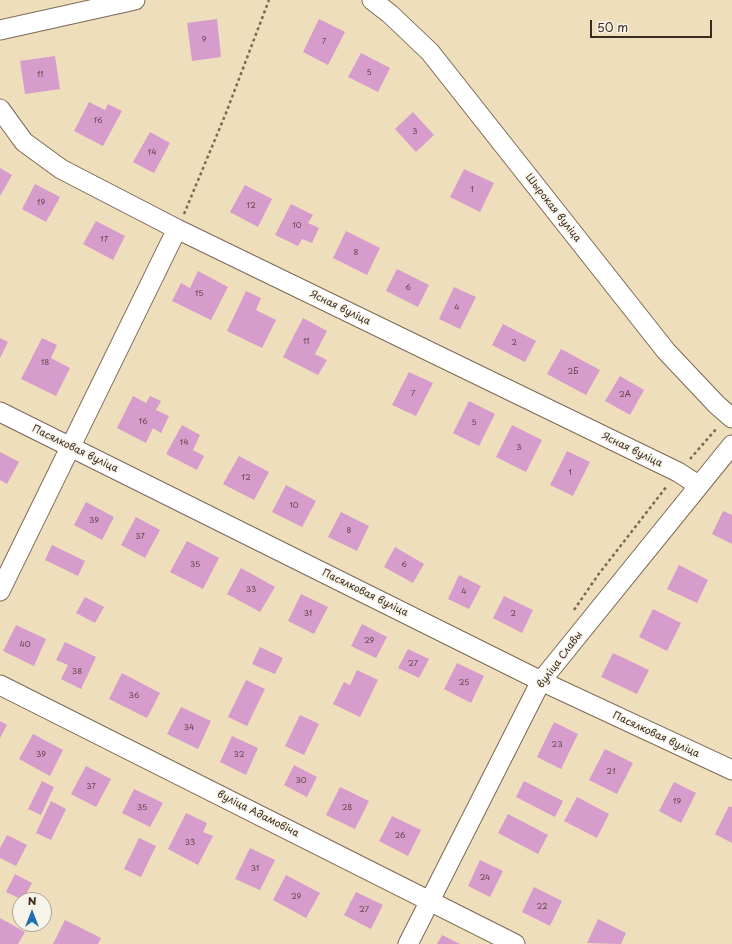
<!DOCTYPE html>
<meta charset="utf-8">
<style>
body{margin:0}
#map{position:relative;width:732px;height:944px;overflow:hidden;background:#eedebc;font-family:"Playpen Sans",sans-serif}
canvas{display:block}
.north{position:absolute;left:12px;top:892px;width:40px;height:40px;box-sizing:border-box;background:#f7f3e8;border:1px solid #aca397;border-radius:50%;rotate:0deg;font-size:11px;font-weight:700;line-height:16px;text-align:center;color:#3b2a1e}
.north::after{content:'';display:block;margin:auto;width:14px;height:18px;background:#1f6fb2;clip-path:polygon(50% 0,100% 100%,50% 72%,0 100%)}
.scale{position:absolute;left:590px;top:20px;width:122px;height:18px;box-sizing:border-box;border:2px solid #3b2a1e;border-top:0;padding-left:5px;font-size:12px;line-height:14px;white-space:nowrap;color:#3b2a1e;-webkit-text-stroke:3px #f7f3e8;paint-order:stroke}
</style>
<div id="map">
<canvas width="732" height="944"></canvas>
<div class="north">N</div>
<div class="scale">50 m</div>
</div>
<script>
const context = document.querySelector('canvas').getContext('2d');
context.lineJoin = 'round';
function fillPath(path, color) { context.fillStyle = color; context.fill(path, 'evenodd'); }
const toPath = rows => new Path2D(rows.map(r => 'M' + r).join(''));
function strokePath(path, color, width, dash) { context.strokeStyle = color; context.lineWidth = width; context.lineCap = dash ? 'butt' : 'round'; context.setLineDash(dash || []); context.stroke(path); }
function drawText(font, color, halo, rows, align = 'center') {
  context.font = font + ' "Playpen Sans",sans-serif'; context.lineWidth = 3; context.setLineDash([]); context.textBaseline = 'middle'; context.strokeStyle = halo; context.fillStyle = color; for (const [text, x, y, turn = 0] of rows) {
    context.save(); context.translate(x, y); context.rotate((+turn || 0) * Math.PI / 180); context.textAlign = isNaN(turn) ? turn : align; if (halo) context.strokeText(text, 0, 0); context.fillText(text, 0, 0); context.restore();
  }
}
fillPath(toPath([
 [217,19,221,57,192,61,187,23],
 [319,19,345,32,328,65,303,52],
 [361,53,390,68,378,92,348,77],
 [55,56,60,89,25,94,20,61],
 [89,102,105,110,108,104,122,111,103,146,74,131],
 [413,112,434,135,416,152,395,129],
 [150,132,170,143,154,173,133,162],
 [0,168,12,175,0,196],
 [464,169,494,183,480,212,450,197],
 [35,184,60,197,46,222,22,209],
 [245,185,272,199,258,227,230,212],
 [291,204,313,215,308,223,319,228,312,243,302,239,298,246,275,235],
 [96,221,125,236,113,260,83,244],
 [346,231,380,248,367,275,333,258],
 [397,269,429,285,418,307,386,291],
 [198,271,228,287,211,320,172,301,181,283,190,288],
 [454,287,476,297,460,329,439,319],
 [246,291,261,298,256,310,276,320,262,348,227,331],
 [303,318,327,331,315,354,327,360,318,375,283,357],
 [503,324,536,341,525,362,492,345],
 [0,338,8,342,0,358],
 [42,338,57,345,51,358,70,368,56,396,21,379],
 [561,349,600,370,586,395,547,374],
 [409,372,433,383,416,416,392,405],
 [620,376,644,390,630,415,605,401],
 [133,396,146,403,150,396,161,401,156,410,169,416,161,433,153,428,146,443,117,428],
 [469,401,495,414,479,446,453,433],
 [182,425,200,435,193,450,204,456,197,470,166,454],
 [512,425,542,440,526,472,496,457],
 [567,451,590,462,573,496,550,485],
 [0,452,19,462,7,484,0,480],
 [239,456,269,472,254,500,223,484],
 [286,485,316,501,302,527,272,512],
 [86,502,114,517,102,540,74,525],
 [723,511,732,515,732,544,712,534],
 [341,512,369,526,357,551,328,537],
 [136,517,160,530,145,558,121,545],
 [187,541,219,558,203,589,170,572],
 [52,545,85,561,78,576,45,560],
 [395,547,424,564,413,583,384,567],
 [679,565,708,580,697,603,667,589],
 [241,568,275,587,260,612,227,594],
 [459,575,481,586,469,609,448,599],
 [301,594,328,607,314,634,288,621],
 [504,596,533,610,522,633,493,618],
 [85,597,104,607,95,623,76,613],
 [653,609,681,623,667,651,639,637],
 [362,624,387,637,376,658,351,646],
 [16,625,46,639,34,666,3,651],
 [65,642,96,657,81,689,61,679,68,665,56,660],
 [260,647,283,658,275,674,252,664],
 [408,649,429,659,419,678,398,668],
 [613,653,649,670,637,694,601,677],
 [457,663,484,676,471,703,444,689],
 [357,670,378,680,360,717,333,704,344,682,350,685],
 [122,673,160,693,147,718,109,699],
 [246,680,265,689,247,726,228,717],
 [181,707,211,721,198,749,167,734],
 [300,715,319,724,304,755,285,746],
 [0,721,7,725,0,738],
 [554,722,578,734,561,769,537,757],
 [33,734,63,750,50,776,19,759],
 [232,736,258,748,246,775,220,762],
 [605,749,633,763,617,794,589,780],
 [294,765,317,777,307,797,284,785],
 [86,766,111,779,96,807,71,794],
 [42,781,54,787,41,815,28,809],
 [524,781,563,801,555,817,516,797],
 [674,782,696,793,681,823,659,811],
 [340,787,369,801,355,829,326,815],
 [134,789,163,803,150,827,122,813],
 [577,797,609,814,597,838,564,821],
 [51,801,66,809,51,840,36,833],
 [729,806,732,807,732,843,715,834],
 [186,813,207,823,203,832,213,836,198,865,168,849],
 [508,814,548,835,538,854,498,833],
 [392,816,421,830,408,856,379,841],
 [7,835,27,845,16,866,0,858,0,848],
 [139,838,156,846,141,877,124,869],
 [250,848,275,860,260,890,235,879],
 [480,860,503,871,490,897,468,886],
 [15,874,32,883,23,900,6,892],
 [286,875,320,893,306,918,273,900],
 [534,887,562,901,550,926,522,912],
 [356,892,383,905,371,929,344,915],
 [0,918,25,932,18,944,0,944],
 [598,919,626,933,621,944,587,943],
 [65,920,101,938,98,944,53,944],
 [442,935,460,944,437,944]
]), '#d69ccb');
const minor = toPath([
 [372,0,390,14,430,52,666,351,717,405,732,418],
 [0,30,135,0],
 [0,109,24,142,61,169,177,229,678,472,698,485],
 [0,412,541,681,732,770],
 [0,591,177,229],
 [0,685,515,944],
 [408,944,541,681,732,445]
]);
strokePath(minor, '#7a6955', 21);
strokePath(toPath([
 [184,214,226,113,269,0],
 [690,459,717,428],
 [574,610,598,575,667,486]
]), '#7a6955', 2.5, [3, 3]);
strokePath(minor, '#fff', 19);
drawText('8px', '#624649', null, [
 ["9",204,40],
 ["7",324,42],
 ["5",369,73],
 ["11",40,75],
 ["16",98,121],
 ["3",415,132],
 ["14",152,153],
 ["1",472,190],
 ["19",41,203],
 ["12",251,206],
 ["10",297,226],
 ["17",104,240],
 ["8",356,253],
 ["6",408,288],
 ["15",199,294],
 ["4",457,308],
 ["11",306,342],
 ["2",514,343],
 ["18",45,363],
 ["2Б",573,372],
 ["7",413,394],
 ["2А",625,395],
 ["16",143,422],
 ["5",474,423],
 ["14",184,443],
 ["3",519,448],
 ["1",570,473],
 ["12",246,478],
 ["10",294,506],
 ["39",94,521],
 ["8",349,531],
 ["37",140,537],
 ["35",195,565],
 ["6",404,565],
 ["33",251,590],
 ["4",464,592],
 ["31",308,614],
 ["2",513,614],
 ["29",369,641],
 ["40",25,645],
 ["27",413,664],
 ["38",77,672],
 ["25",464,683],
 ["36",134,696],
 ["34",189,728],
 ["23",557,745],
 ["39",41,755],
 ["32",239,755],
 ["21",611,772],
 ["30",301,781],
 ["37",91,787],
 ["19",677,802],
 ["35",142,808],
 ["28",347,808],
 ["26",400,836],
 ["33",190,843],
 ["31",255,869],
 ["24",485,878],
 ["29",296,897],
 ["22",542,907],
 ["27",364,910]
]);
drawText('10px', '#3b2a1e', '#f7f3e8', [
 ["Шырокая вуліца",553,208,52],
 ["Ясная вуліца",340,308,26],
 ["Пасялковая вуліца",75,449,26],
 ["Ясная вуліца",632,450,26],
 ["Пасялковая вуліца",365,593,26],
 ["вуліца Славы",560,660,-53],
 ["Пасялковая вуліца",656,735,25],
 ["вуліца Адамовіча",258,814,27]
]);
</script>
